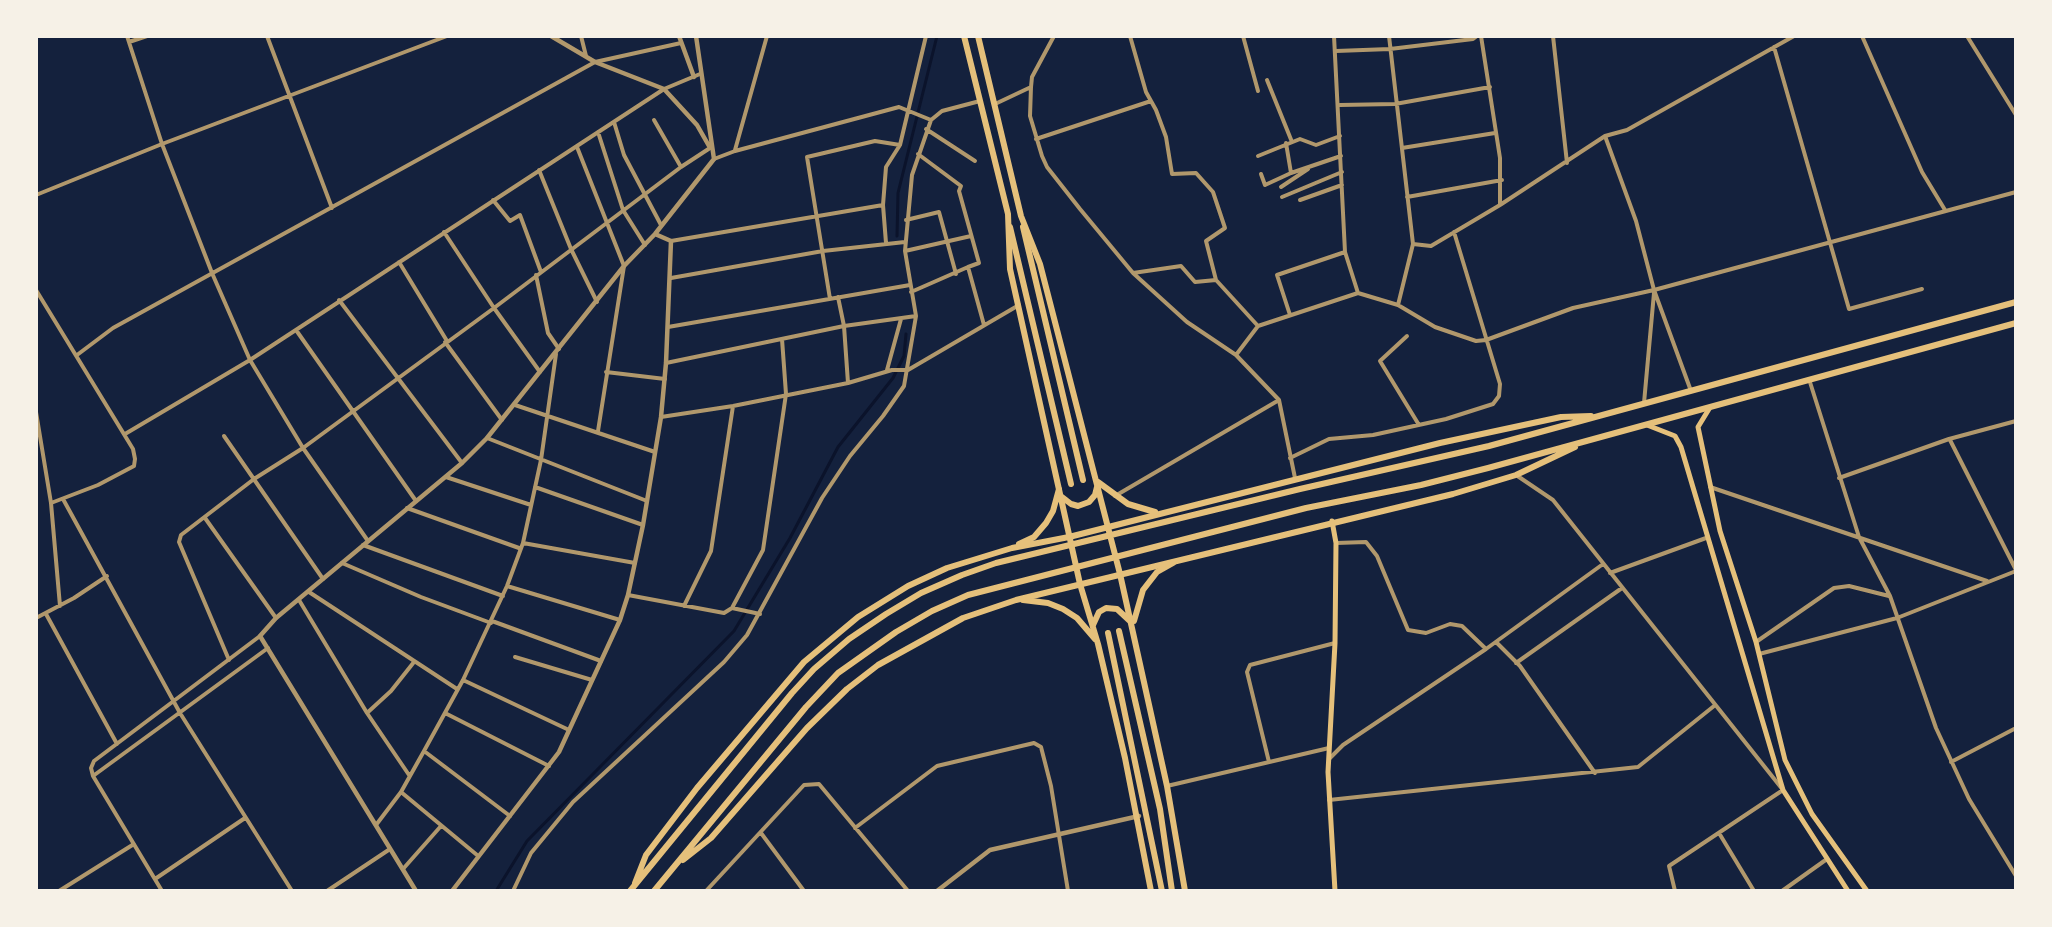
<!DOCTYPE html>
<style>
body{margin:0}
#map{position:relative;width:2052px;height:927px;overflow:hidden;background:#14213d;font-family:"Open Sans",sans-serif}
canvas{display:block}
.frame{position:absolute;inset:0;border:38px solid #f6f1e7;pointer-events:none}
</style>
<div id="map">
<canvas width="2052" height="927"></canvas>
<div class="frame"></div>
</div>
<script>
const context = document.querySelector('canvas').getContext('2d');
context.lineJoin = 'round';
const toPath = rows => new Path2D(rows.map(r => 'M' + r).join(''));
function strokePath(path, color, width, dash) { context.strokeStyle = color; context.lineWidth = width; context.lineCap = dash ? 'butt' : 'round'; context.setLineDash(dash || []); context.stroke(path); }
strokePath(toPath([
 [897,236,898,193,937,36],
 [496,891,527,841,734,631,790,538,838,447,893,378,904,356,906,334]
]), '#0b132b', 3);
strokePath(toPath([
 [267,36,332,208],
 [581,36,586,56],
 [1130,36,1146,92,1156,110,1166,137,1172,174,1196,173,1213,192,1225,228,1206,241,1216,280,1258,326],
 [1243,36,1258,91],
 [1334,36,1345,252,1358,293],
 [1481,36,1500,158,1500,205],
 [1553,36,1567,163],
 [1862,36,1922,172,1945,210],
 [1967,36,2016,115],
 [129,42,147,36],
 [1774,47,1849,309,1922,289],
 [1336,51,1390,49,1473,39,1477,36],
 [1267,80,1292,142],
 [1031,87,1030,116,1042,156,1047,167,1080,209,1133,273,1187,322,1236,355,1279,400,1295,478],
 [995,104,1031,87,1032,77,1054,36],
 [1340,105,1395,104,1490,87],
 [654,120,681,167],
 [614,122,624,155,661,225],
 [926,129,975,161],
 [598,132,623,210,645,245],
 [1605,136,1636,221,1654,290,1691,391],
 [1036,139,1151,101],
 [1286,143,1291,173,1341,156],
 [577,147,624,266,598,431],
 [1402,148,1495,133],
 [735,150,767,36],
 [918,154,961,186,959,191,979,263,968,267,984,325],
 [1258,156,1300,139,1316,145,1340,136],
 [714,159,735,151,899,107,931,120],
 [539,170,571,249,597,302],
 [1261,174,1265,185,1291,173],
 [1281,187,1308,169],
 [36,195,162,144,127,36],
 [1282,197,1342,172],
 [1407,197,1502,180],
 [493,200,510,221,520,215,541,272],
 [1300,200,1342,185],
 [906,220,939,212,956,274],
 [444,232,494,308,540,372],
 [671,241,883,205],
 [886,243,883,205,886,167,900,145,926,36],
 [1413,244,1431,246,1500,205,1605,136,1627,130,1794,36],
 [905,251,971,236],
 [399,262,447,341],
 [1133,273,1181,266,1195,282,1216,280],
 [536,275,548,333,559,349],
 [671,278,823,251,905,242],
 [36,290,133,449,135,459,134,466,98,485,51,503],
 [911,292,968,267],
 [838,297,844,326,848,383],
 [830,299,807,157,875,141,900,145],
 [339,300,462,463],
 [1398,305,1435,327,1476,341,1486,340,1573,308,1654,290,2016,192],
 [1290,315,1277,275,1345,252],
 [668,327,910,285],
 [296,330,416,501],
 [1407,336,1380,361,1419,425],
 [445,342,502,420],
 [77,355,113,328,595,62,681,43],
 [1236,355,1258,326,1358,293,1398,305,1413,244,1389,36],
 [666,363,844,326,916,316],
 [887,370,901,319],
 [606,372,665,379],
 [1809,379,1859,537,1890,596,1936,728,1969,799,2016,876],
 [1644,403,1654,293],
 [515,405,655,452],
 [36,412,51,503,60,606],
 [661,417,733,406,848,383,892,370,908,370,1019,305],
 [125,434,250,360,664,89,700,74],
 [224,436,323,579],
 [487,438,647,501],
 [1950,440,2016,570],
 [1290,458,1329,439,1373,435,1446,419,1493,404,1499,396,1500,384,1454,232],
 [1516,475,1553,500,1783,790,1669,866,1675,891],
 [446,477,531,505],
 [1839,478,1949,439,2016,421],
 [535,487,643,525],
 [1710,487,1987,581],
 [1115,496,1279,400],
 [63,499,180,713,292,891],
 [407,508,519,548],
 [205,518,276,618],
 [368,541,303,448,250,360,212,273,162,144,447,36],
 [523,543,635,563],
 [1336,543,1366,542,1377,556,1408,630,1426,633,1450,624,1462,626,1486,649],
 [363,545,503,596],
 [342,563,421,597,491,623],
 [1610,573,1706,538],
 [507,586,620,620],
 [309,592,457,689],
 [628,595,724,613,732,608,763,550,786,394,782,339],
 [299,600,367,713,409,775],
 [684,606,711,551,733,406],
 [732,608,760,614],
 [46,614,117,744],
 [36,618,74,598,107,576],
 [492,621,601,661],
 [1496,642,1520,666,1595,773],
 [1756,642,1834,588,1849,586,1889,596],
 [1759,654,1897,618,2016,571],
 [515,657,592,680],
 [229,660,179,542,181,535,254,479,303,448,494,308,681,167,710,148],
 [1516,663,1622,588],
 [463,680,569,730],
 [367,713,391,691,414,662],
 [445,713,549,766],
 [424,751,510,816],
 [1329,759,1343,745,1486,649,1603,564],
 [1269,762,1247,672,1250,665,1335,643],
 [1951,762,2016,728],
 [93,776,268,648],
 [1167,786,1329,748],
 [401,792,477,855],
 [1329,800,1638,767,1714,706],
 [376,825,401,792,424,751,463,680,507,586,523,543,541,460,556,354],
 [855,828,937,766,1034,743,1041,747,1051,786,1068,891],
 [761,833,804,891],
 [1719,833,1754,891],
 [403,869,441,826],
 [155,879,245,818],
 [59,891,134,844],
 [162,891,93,776,91,768,94,761,260,636],
 [327,891,390,849],
 [513,891,531,853,573,802,724,662,747,635,822,498,850,456,883,416,904,386,916,316,905,251,912,175,931,120,942,111,980,101],
 [706,891,804,785,819,784,908,891],
 [1782,891,1827,859]
]), '#b1986c', 4);
strokePath(toPath([
 [551,36,595,62,664,89,697,125,709,146],
 [679,36,694,77],
 [416,891,260,636,276,618,462,463,487,438,624,266,655,234,714,159,696,36],
 [452,891,559,752,620,620,628,595,643,525,661,417,666,363,671,241,655,234],
 [937,891,990,850,1139,816]
]), '#b1986c', 4.5);
strokePath(toPath([
 [1709,409,1698,427,1720,531,1756,642,1785,760,1812,814,1867,891],
 [1647,425,1675,436,1681,447,1783,790,1848,891],
 [1332,521,1336,543,1335,643,1328,772,1335,891]
]), '#e5c07b', 5);
strokePath(toPath([
 [1010,227,1071,484],
 [1023,227,1083,480],
 [1120,574,1167,786,1185,891],
 [1080,584,1098,644,1125,758,1151,891],
 [1023,600,1048,603,1063,609,1077,618,1095,639],
 [1134,621,1143,590,1157,572,1173,563],
 [1093,625,1099,612,1106,608,1117,609,1131,622],
 [1119,631,1160,809,1172,891],
 [1108,633,1162,891]
]), '#e5c07b', 6);
strokePath(toPath([
 [964,36,1008,214,1010,269,1080,584],
 [978,36,1021,216,1040,264,1120,574],
 [1098,482,1128,504,1155,512],
 [1062,497,1071,504,1078,506,1089,502,1095,495,1098,483],
 [1019,544,1034,537,1046,523,1053,511,1059,489],
 [683,860,711,838,807,728,847,689,878,665,963,618,1016,600,1453,494,1516,475,1575,447],
 [635,883,646,855,697,788,804,662,858,617,908,586,947,568,1012,548,1069,537,1440,443,1561,417,1591,416],
 [630,891,792,693,814,669,849,639,886,614,921,593,962,575,996,563,1300,489,1489,446,2016,302],
 [654,891,806,707,838,673,896,632,932,611,968,595,1306,508,1421,485,1488,468,2016,323]
]), '#e5c07b', 6);
</script>
